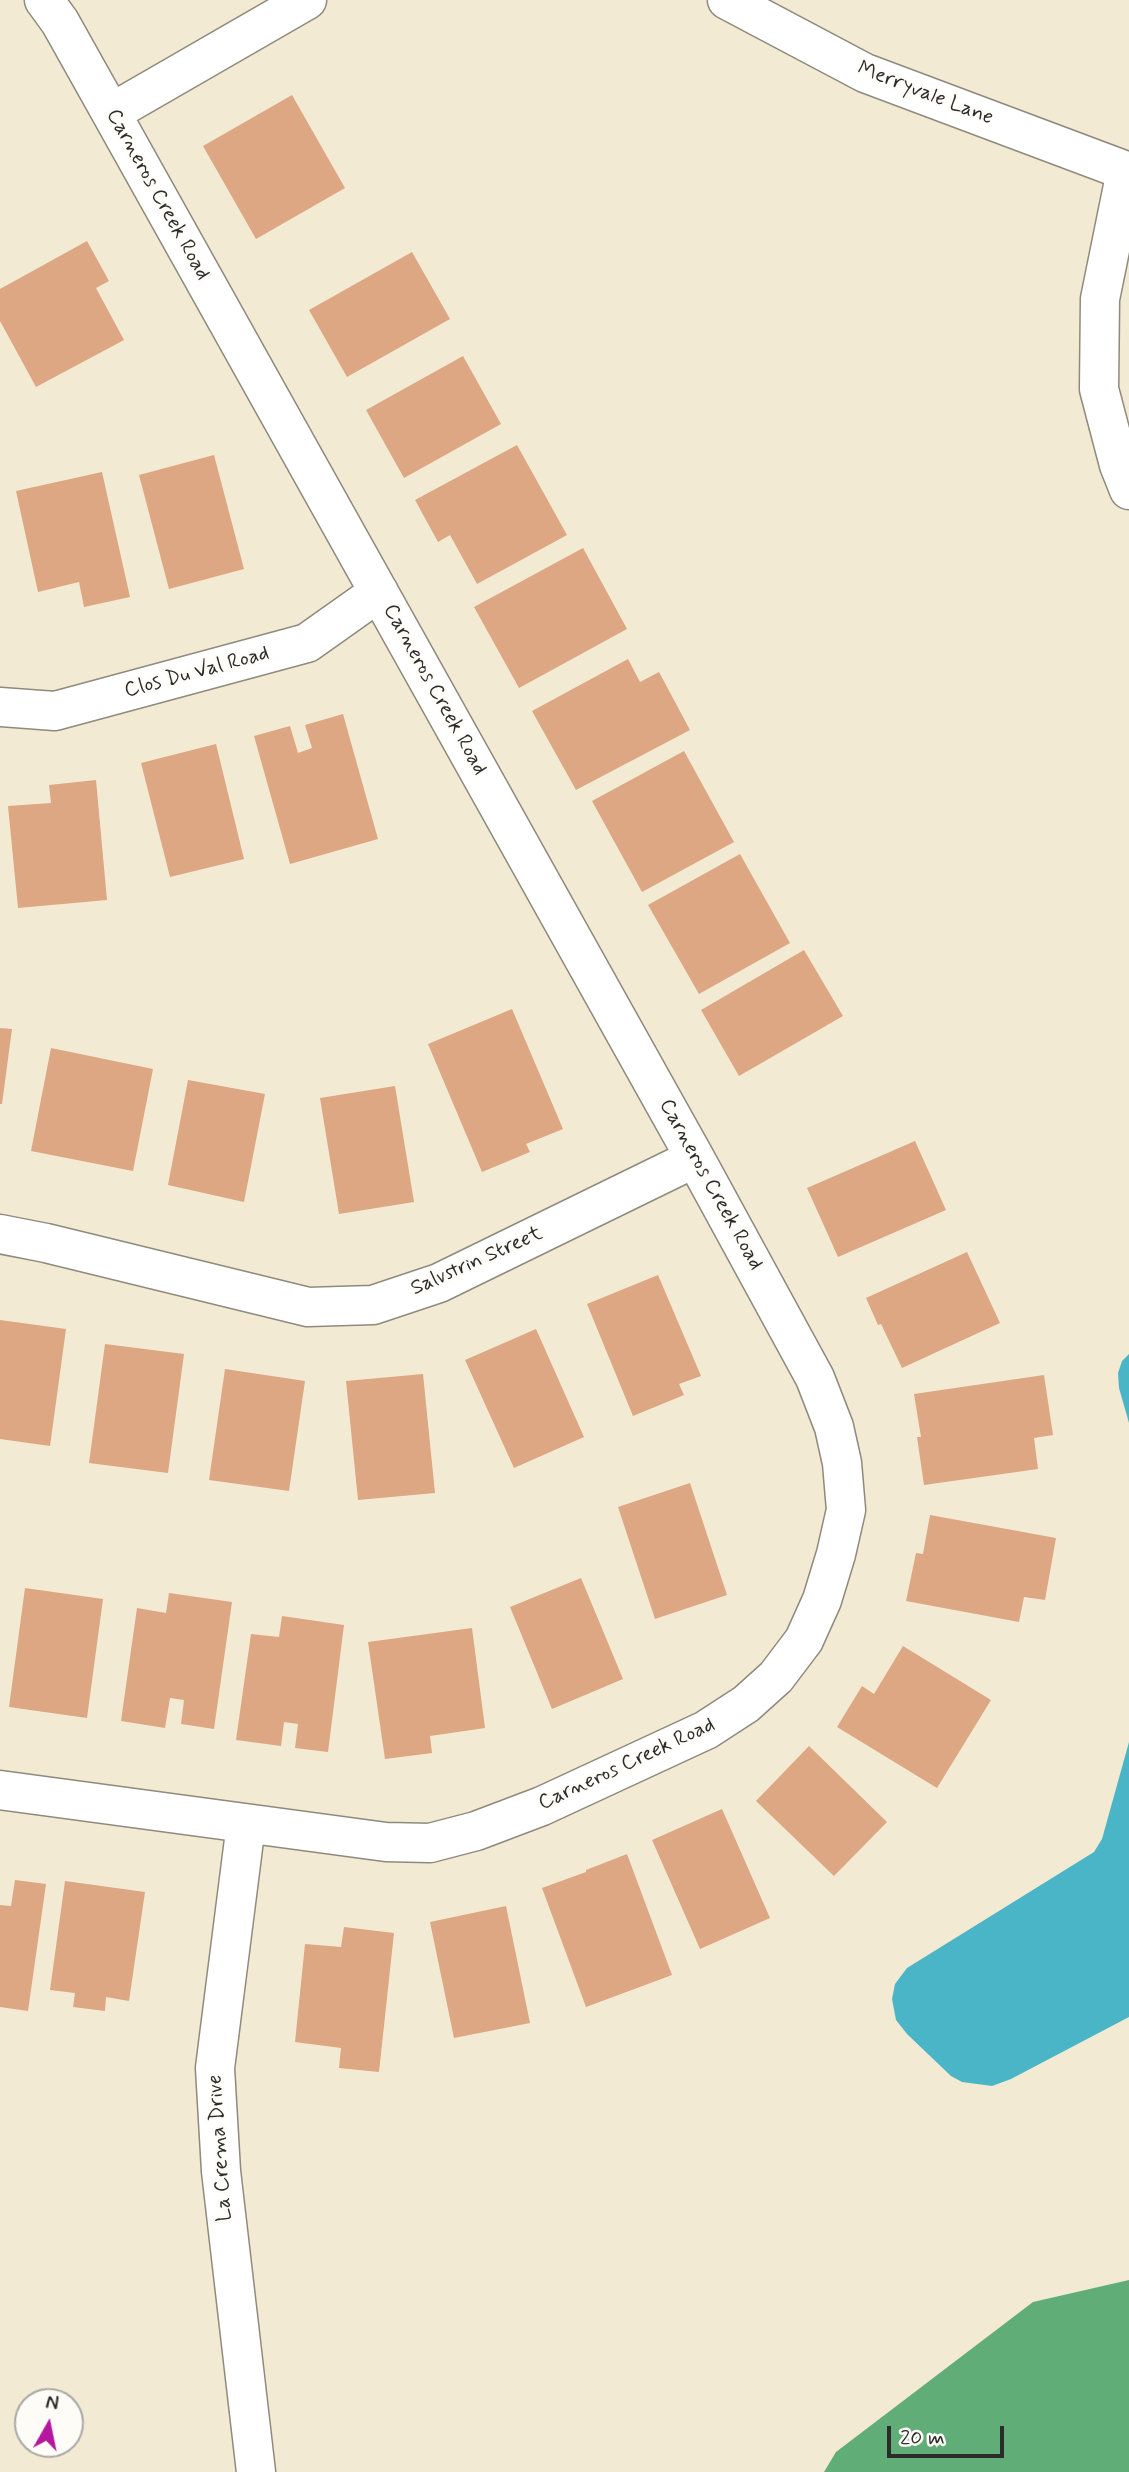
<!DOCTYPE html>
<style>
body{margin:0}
#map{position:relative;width:1129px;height:2472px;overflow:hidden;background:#f2ead2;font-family:Mynerve,sans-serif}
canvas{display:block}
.north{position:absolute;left:14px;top:2388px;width:70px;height:70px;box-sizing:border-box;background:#fdfcf7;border:2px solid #a9a8a5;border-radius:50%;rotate:9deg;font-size:19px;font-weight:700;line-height:28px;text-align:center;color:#2b2b2b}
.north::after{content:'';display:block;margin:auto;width:24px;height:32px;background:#b5179e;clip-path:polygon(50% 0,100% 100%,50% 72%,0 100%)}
.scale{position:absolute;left:887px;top:2426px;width:117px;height:32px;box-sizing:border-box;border:4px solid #2b2b2b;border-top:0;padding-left:9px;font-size:21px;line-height:24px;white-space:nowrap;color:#2b2b2b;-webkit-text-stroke:5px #fdfcf7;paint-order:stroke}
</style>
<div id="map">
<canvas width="1129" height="2472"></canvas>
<div class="north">N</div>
<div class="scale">20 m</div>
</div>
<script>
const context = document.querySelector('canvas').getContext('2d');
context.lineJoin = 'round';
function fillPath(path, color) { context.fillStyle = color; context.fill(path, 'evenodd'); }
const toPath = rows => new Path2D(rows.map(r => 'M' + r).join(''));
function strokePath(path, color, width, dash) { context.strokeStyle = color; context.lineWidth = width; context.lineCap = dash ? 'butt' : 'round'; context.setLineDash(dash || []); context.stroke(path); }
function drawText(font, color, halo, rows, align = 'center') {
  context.font = font + ' Mynerve,sans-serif'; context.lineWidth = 5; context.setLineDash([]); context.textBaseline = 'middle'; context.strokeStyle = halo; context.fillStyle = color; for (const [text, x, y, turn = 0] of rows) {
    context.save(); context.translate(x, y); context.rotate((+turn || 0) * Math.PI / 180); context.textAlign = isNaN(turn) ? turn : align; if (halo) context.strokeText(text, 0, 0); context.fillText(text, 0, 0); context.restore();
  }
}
fillPath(toPath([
 [1129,2280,1129,2472,824,2472,836,2452,1033,2302]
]), '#60ad78');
fillPath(toPath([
 [1129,1354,1129,1423,1119,1388,1118,1373,1122,1361],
 [1129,1742,1129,2017,1011,2079,992,2086,962,2082,951,2076,907,2034,896,2020,892,1999,895,1984,907,1968,1094,1852,1102,1839]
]), '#4bb5c8');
fillPath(toPath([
 [292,95,345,188,256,239,203,146],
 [87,241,109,281,96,288,124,340,36,387,0,321,0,289],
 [412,252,450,319,347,377,309,310],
 [463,356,501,424,404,478,366,410],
 [517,445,567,535,477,584,450,535,438,542,415,500],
 [214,455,244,569,169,589,139,475],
 [102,472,130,597,84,607,79,582,38,592,16,491],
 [583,548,627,629,519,688,474,607],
 [628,659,640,682,659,672,690,730,576,790,532,711],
 [343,714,378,839,290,864,254,736,290,726,298,753,312,748,305,725],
 [216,744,244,859,170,877,141,763],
 [684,751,734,842,642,892,592,801],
 [96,780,107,900,18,908,8,806,51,803,49,785],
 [740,854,790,943,699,994,648,905],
 [804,950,843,1016,739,1076,701,1010],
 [512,1009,563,1129,526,1144,530,1152,482,1172,428,1044],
 [0,1028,12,1029,2,1104,0,1104],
 [51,1048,153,1069,133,1171,31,1151],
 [188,1080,265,1094,244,1202,168,1185],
 [395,1086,414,1202,339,1214,320,1098],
 [915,1141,946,1210,838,1257,807,1188],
 [967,1252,1000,1323,902,1368,881,1324,878,1325,866,1298],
 [658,1275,701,1376,679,1384,684,1395,633,1416,587,1304],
 [0,1320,66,1329,50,1446,0,1439],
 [536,1329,584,1437,514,1468,465,1360],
 [105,1344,184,1354,168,1473,89,1463],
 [225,1369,305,1381,289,1491,209,1480],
 [423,1374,435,1493,358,1500,346,1381],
 [1044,1375,1053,1435,1034,1438,1038,1469,924,1485,917,1437,921,1437,914,1394],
 [690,1483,727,1595,655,1619,618,1507],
 [930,1515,1056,1538,1045,1600,1024,1597,1019,1622,906,1601,916,1553,923,1554],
 [581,1578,623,1679,552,1709,510,1607],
 [25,1588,103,1599,87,1718,9,1707],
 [169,1593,232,1602,214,1729,181,1724,184,1700,170,1698,165,1728,121,1721,137,1608,166,1613],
 [282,1616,344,1625,328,1752,295,1748,298,1724,284,1722,281,1746,236,1740,251,1634,279,1637],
 [472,1628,485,1728,430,1736,432,1753,385,1759,368,1642],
 [903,1646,991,1700,937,1788,837,1727,862,1686,874,1694],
 [809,1746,887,1822,834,1876,756,1801],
 [722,1809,770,1918,700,1949,652,1840],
 [627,1854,672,1975,586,2007,542,1888,586,1872,586,1870],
 [15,1880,46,1884,28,2011,0,2007,0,1905,11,1906],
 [65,1881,145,1892,129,2001,106,1997,105,2011,73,2007,75,1993,50,1990],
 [506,1906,530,2023,454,2038,430,1922],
 [344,1927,394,1933,379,2072,339,2068,341,2048,295,2042,305,1944,341,1947]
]), '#dda784');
const minor = toPath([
 [727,0,865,73,1129,172],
 [111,113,307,0],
 [1126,171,1100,299,1099,389,1119,465,1129,490],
 [0,707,55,711,307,643,379,592],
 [0,1234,46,1243,308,1307,373,1305,439,1283,695,1158],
 [0,1790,386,1842,430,1843,476,1831,542,1806,706,1730,746,1704,776,1677,804,1640,822,1600,836,1554,846,1510,842,1463,834,1427,815,1378,695,1158,111,113,60,22,44,0],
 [246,1824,215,2068,221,2171,256,2472]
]);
strokePath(minor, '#8e8a7e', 41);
strokePath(minor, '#fff', 38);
drawText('21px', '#2b2b2b', '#fdfcf7', [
 ["Merryvale Lane",925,94,21],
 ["Carneros Creek Road",157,195,61],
 ["Clos Du Val Road",197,673,-15],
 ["Carneros Creek Road",434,690,61],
 ["Carneros Creek Road",710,1185,61],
 ["Salvstrin Street",477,1262,-24],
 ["Carneros Creek Road",627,1765,-25],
 ["La Crema Drive",221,2148,-94]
]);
</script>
